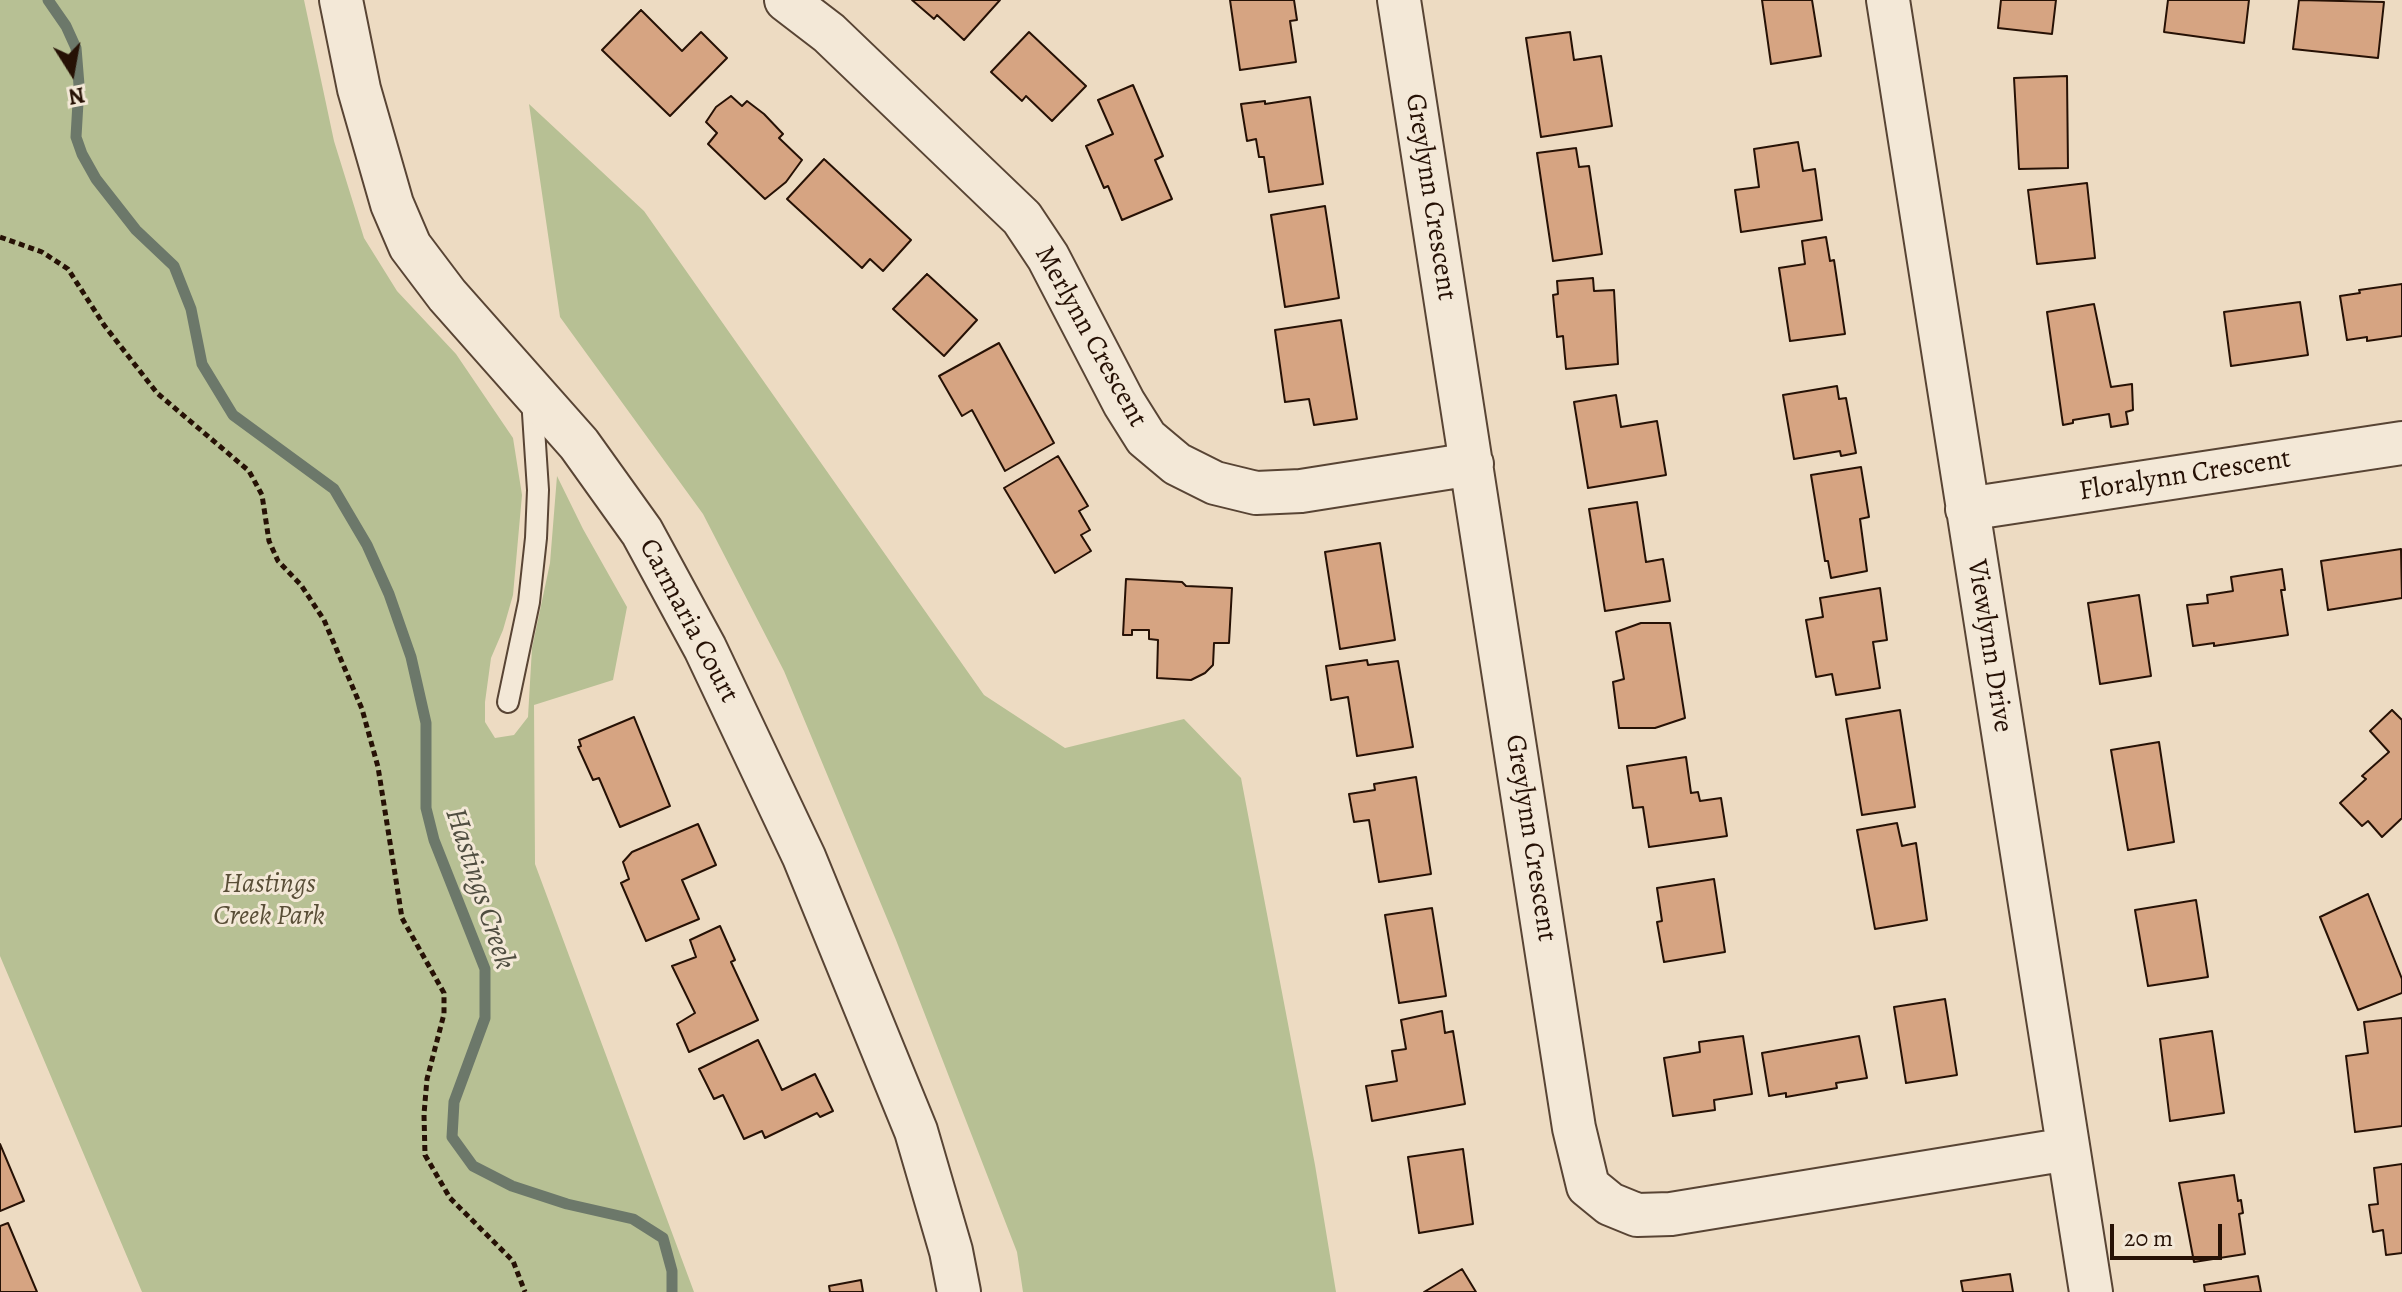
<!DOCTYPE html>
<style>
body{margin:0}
#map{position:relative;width:2402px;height:1292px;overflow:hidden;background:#eddbc2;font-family:Alegreya,serif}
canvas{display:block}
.north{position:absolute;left:32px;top:32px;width:80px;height:80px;-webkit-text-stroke:6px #f3e8d7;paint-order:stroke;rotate:169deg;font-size:22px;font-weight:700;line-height:32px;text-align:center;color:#261105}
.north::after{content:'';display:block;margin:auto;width:28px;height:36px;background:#261105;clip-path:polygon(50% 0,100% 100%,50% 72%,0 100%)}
.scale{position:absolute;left:2110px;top:1224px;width:112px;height:36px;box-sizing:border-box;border:4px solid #261105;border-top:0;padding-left:10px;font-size:24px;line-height:28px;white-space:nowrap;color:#261105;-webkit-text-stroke:6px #f3e8d7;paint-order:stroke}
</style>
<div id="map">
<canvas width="2402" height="1292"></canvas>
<div class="north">N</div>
<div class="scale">20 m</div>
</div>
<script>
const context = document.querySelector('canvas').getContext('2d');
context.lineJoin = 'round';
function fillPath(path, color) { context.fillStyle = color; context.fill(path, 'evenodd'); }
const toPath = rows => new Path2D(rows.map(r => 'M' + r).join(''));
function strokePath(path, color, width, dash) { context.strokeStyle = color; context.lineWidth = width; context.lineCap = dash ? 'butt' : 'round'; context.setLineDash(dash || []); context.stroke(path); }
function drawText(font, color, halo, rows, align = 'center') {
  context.font = font + ' Alegreya,serif'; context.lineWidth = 6; context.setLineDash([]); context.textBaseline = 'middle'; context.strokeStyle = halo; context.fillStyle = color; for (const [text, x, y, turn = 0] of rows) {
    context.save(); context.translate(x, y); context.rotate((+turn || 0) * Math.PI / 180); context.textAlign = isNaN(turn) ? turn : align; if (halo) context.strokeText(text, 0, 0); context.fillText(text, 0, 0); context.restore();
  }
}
fillPath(toPath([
 [0,0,304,0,334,141,364,238,397,291,456,354,513,438,522,495,513,595,503,630,491,658,485,702,485,722,495,738,514,735,528,717,532,648,550,563,557,476,583,529,627,607,613,680,534,705,535,864,694,1292,142,1292,0,956],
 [529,104,644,211,984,695,1065,748,1184,719,1241,778,1315,1165,1336,1292,1023,1292,1017,1252,896,940,784,671,703,514,560,317]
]), '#b7c094');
strokePath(toPath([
 [48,0,66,26,76,48,79,85,76,137,82,154,96,179,136,230,174,266,191,309,202,364,233,415,334,489,367,545,389,594,411,657,426,723,426,808,434,840,485,969,485,1018,454,1102,452,1137,473,1166,512,1186,567,1204,633,1219,663,1238,672,1271,672,1292]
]), '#6c786a', 11);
const building = toPath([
 [912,0,1000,0,964,40,937,15,934,19,912,0],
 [1230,0,1294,0,1297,20,1290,21,1296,62,1240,70,1230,0],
 [1762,0,1812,0,1821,56,1771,64,1762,0],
 [2001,0,2056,0,2052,34,1998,28,2001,0],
 [2168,0,2249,0,2244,43,2164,32,2168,0],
 [2299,0,2384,2,2378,58,2293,49,2299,0],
 [641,10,682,51,701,32,727,58,670,116,602,50,641,10],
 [1029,32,1086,86,1052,121,1026,96,1022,101,991,72,1029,32],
 [1570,32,1574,60,1601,56,1612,126,1541,137,1526,38,1570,32],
 [2067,76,2068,168,2019,169,2014,78,2067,76],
 [1133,85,1163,156,1155,160,1172,199,1122,220,1108,186,1104,188,1086,146,1113,134,1098,100,1133,85],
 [731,96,742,106,747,101,764,114,783,134,779,138,802,160,786,182,765,199,708,144,717,133,706,122,716,107,731,96],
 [1310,97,1323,184,1269,192,1264,157,1259,157,1256,139,1247,141,1241,104,1265,101,1265,104,1310,97],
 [1798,142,1803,171,1815,169,1822,220,1741,232,1735,190,1759,187,1754,149,1798,142],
 [1576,148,1579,167,1589,166,1602,254,1553,261,1537,153,1576,148],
 [824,159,911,240,883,271,870,259,862,268,787,199,824,159],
 [2087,183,2095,258,2037,264,2028,190,2087,183],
 [1325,206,1339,298,1285,307,1271,215,1325,206],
 [1826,237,1830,261,1834,260,1845,334,1790,341,1779,268,1805,264,1802,241,1826,237],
 [927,274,977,320,944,356,893,309,927,274],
 [1593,278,1594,291,1614,290,1618,364,1566,369,1563,336,1557,337,1553,295,1558,294,1557,281,1593,278],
 [2402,284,2402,336,2367,341,2367,337,2347,340,2340,296,2360,293,2359,290,2402,284],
 [2300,302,2308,355,2231,366,2224,312,2300,302],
 [2094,304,2111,387,2132,384,2133,410,2126,412,2128,424,2111,427,2109,414,2073,420,2073,423,2063,425,2047,312,2094,304],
 [1341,320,1357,419,1314,425,1309,399,1285,402,1275,330,1341,320],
 [999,343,1054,443,1005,471,972,410,962,416,939,376,999,343],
 [1837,386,1839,399,1846,398,1856,453,1841,456,1840,451,1794,459,1783,395,1837,386],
 [1616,395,1621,427,1657,421,1666,475,1588,488,1574,402,1616,395],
 [1058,456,1088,506,1079,511,1090,530,1081,535,1091,551,1055,573,1004,488,1058,456],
 [1861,467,1869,517,1860,519,1867,571,1831,578,1828,561,1825,561,1811,475,1861,467],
 [1637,502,1646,562,1663,559,1670,601,1605,611,1589,509,1637,502],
 [1380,543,1395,640,1340,649,1325,552,1380,543],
 [2401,549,2402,598,2328,610,2321,561,2401,549],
 [2282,569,2285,590,2281,590,2288,635,2214,646,2214,643,2193,646,2187,605,2208,603,2207,595,2233,591,2231,577,2282,569],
 [1126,579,1182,582,1186,586,1232,588,1229,643,1214,643,1213,665,1205,673,1191,680,1157,678,1158,640,1149,639,1149,630,1132,630,1132,635,1123,635,1126,579],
 [1880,588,1887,640,1873,642,1880,688,1836,695,1832,674,1816,677,1806,620,1823,617,1820,598,1880,588],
 [2139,595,2151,676,2100,684,2088,603,2139,595],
 [1641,623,1670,623,1685,718,1655,728,1619,728,1613,682,1624,679,1616,632,1641,623],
 [1367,660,1368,665,1398,661,1413,747,1357,756,1348,697,1331,700,1326,666,1367,660],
 [1900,710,1915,807,1862,815,1846,719,1900,710],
 [2392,710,2402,720,2402,818,2382,837,2368,821,2362,826,2340,803,2366,779,2362,776,2389,752,2370,731,2392,710],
 [634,717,670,806,620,827,599,778,593,780,578,747,581,746,579,740,634,717],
 [2159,742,2174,842,2128,850,2111,750,2159,742],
 [1686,757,1691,793,1698,792,1700,801,1721,798,1727,836,1649,847,1643,807,1633,808,1627,766,1686,757],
 [1416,777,1431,874,1379,882,1369,820,1354,822,1349,794,1375,790,1374,784,1416,777],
 [1897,823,1902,846,1916,843,1927,920,1875,929,1857,830,1897,823],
 [698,824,716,865,682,880,699,919,646,941,621,883,629,879,623,862,632,852,698,824],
 [1714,879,1725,952,1664,962,1657,922,1662,921,1657,888,1714,879],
 [2368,894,2402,979,2402,993,2358,1010,2320,917,2368,894],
 [2196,900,2208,977,2148,986,2135,910,2196,900],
 [1432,908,1446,996,1399,1003,1385,915,1432,908],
 [720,926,735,960,731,962,758,1020,689,1052,677,1024,695,1013,672,966,696,957,690,940,720,926],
 [1945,999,1957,1075,1906,1083,1894,1007,1945,999],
 [1442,1011,1445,1033,1453,1031,1465,1104,1372,1121,1366,1086,1397,1081,1392,1051,1406,1049,1401,1020,1442,1011],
 [2402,1018,2402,1126,2355,1132,2346,1056,2368,1053,2364,1022,2402,1018],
 [2212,1031,2224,1113,2170,1121,2160,1039,2212,1031],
 [1743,1036,1752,1094,1714,1100,1715,1110,1673,1116,1664,1058,1700,1052,1699,1042,1743,1036],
 [1859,1036,1867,1078,1836,1083,1837,1088,1786,1097,1786,1093,1769,1096,1762,1053,1859,1036],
 [758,1040,782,1090,815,1074,833,1111,820,1117,817,1113,765,1138,762,1131,744,1139,723,1095,714,1099,699,1069,758,1040],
 [0,1144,24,1201,0,1211,0,1144],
 [1463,1149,1473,1224,1419,1233,1408,1157,1463,1149],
 [2402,1164,2402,1253,2386,1255,2383,1230,2373,1232,2369,1205,2378,1204,2374,1168,2402,1164],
 [2234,1175,2238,1201,2241,1200,2243,1213,2239,1214,2245,1254,2194,1262,2179,1183,2234,1175],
 [8,1223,37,1292,0,1292,0,1226,8,1223],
 [1462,1269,1476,1292,1424,1292,1462,1269],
 [2010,1274,2013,1292,1963,1292,1961,1281,2010,1274],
 [2258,1276,2261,1292,2205,1292,2204,1285,2258,1276],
 [861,1280,863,1292,830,1292,829,1286,861,1280]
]);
fillPath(building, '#d6a482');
strokePath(building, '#261105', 2);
const lane = toPath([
 [508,702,529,602,536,538,538,490,532,398]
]);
const street = toPath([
 [341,0,359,89,392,204,410,246,447,295,579,444,642,532,705,648,804,857,916,1131,951,1251,959,1292],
 [786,0,829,33,1022,218,1048,257,1124,403,1146,438,1177,464,1215,483,1256,493,1301,491,1472,464],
 [1399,0,1574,1128,1588,1186,1610,1204,1637,1215,1671,1214,2068,1149],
 [1888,0,2091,1292],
 [1967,509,2402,443]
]);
strokePath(lane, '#584434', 24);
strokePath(street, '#584434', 46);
strokePath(toPath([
 [0,237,42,252,68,269,104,325,157,393,249,471,262,495,269,541,278,561,301,585,324,620,362,709,378,767,402,918,444,993,444,1014,427,1079,424,1114,425,1155,450,1198,513,1261,525,1292]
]), '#261105', 5, [6, 4]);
strokePath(lane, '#f3e8d7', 20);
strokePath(street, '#f3e8d7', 42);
drawText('28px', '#261105', '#f3e8d7', [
 ["Greylynn Crescent",1430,197,81],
 ["Merlynn Crescent",1090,337,61],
 ["Floralynn Crescent",2185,476,-9],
 ["Carmaria Court",688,621,62],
 ["Viewlynn Drive",1989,646,81],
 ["Greylynn Crescent",1530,838,81]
]);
drawText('italic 28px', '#594e37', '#f3e8d7', [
 ["Hastings",269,885],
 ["Creek Park",269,917]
]);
drawText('italic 30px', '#4f4d40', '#f3e8d7', [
 ["Hastings Creek",479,889,72]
]);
</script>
